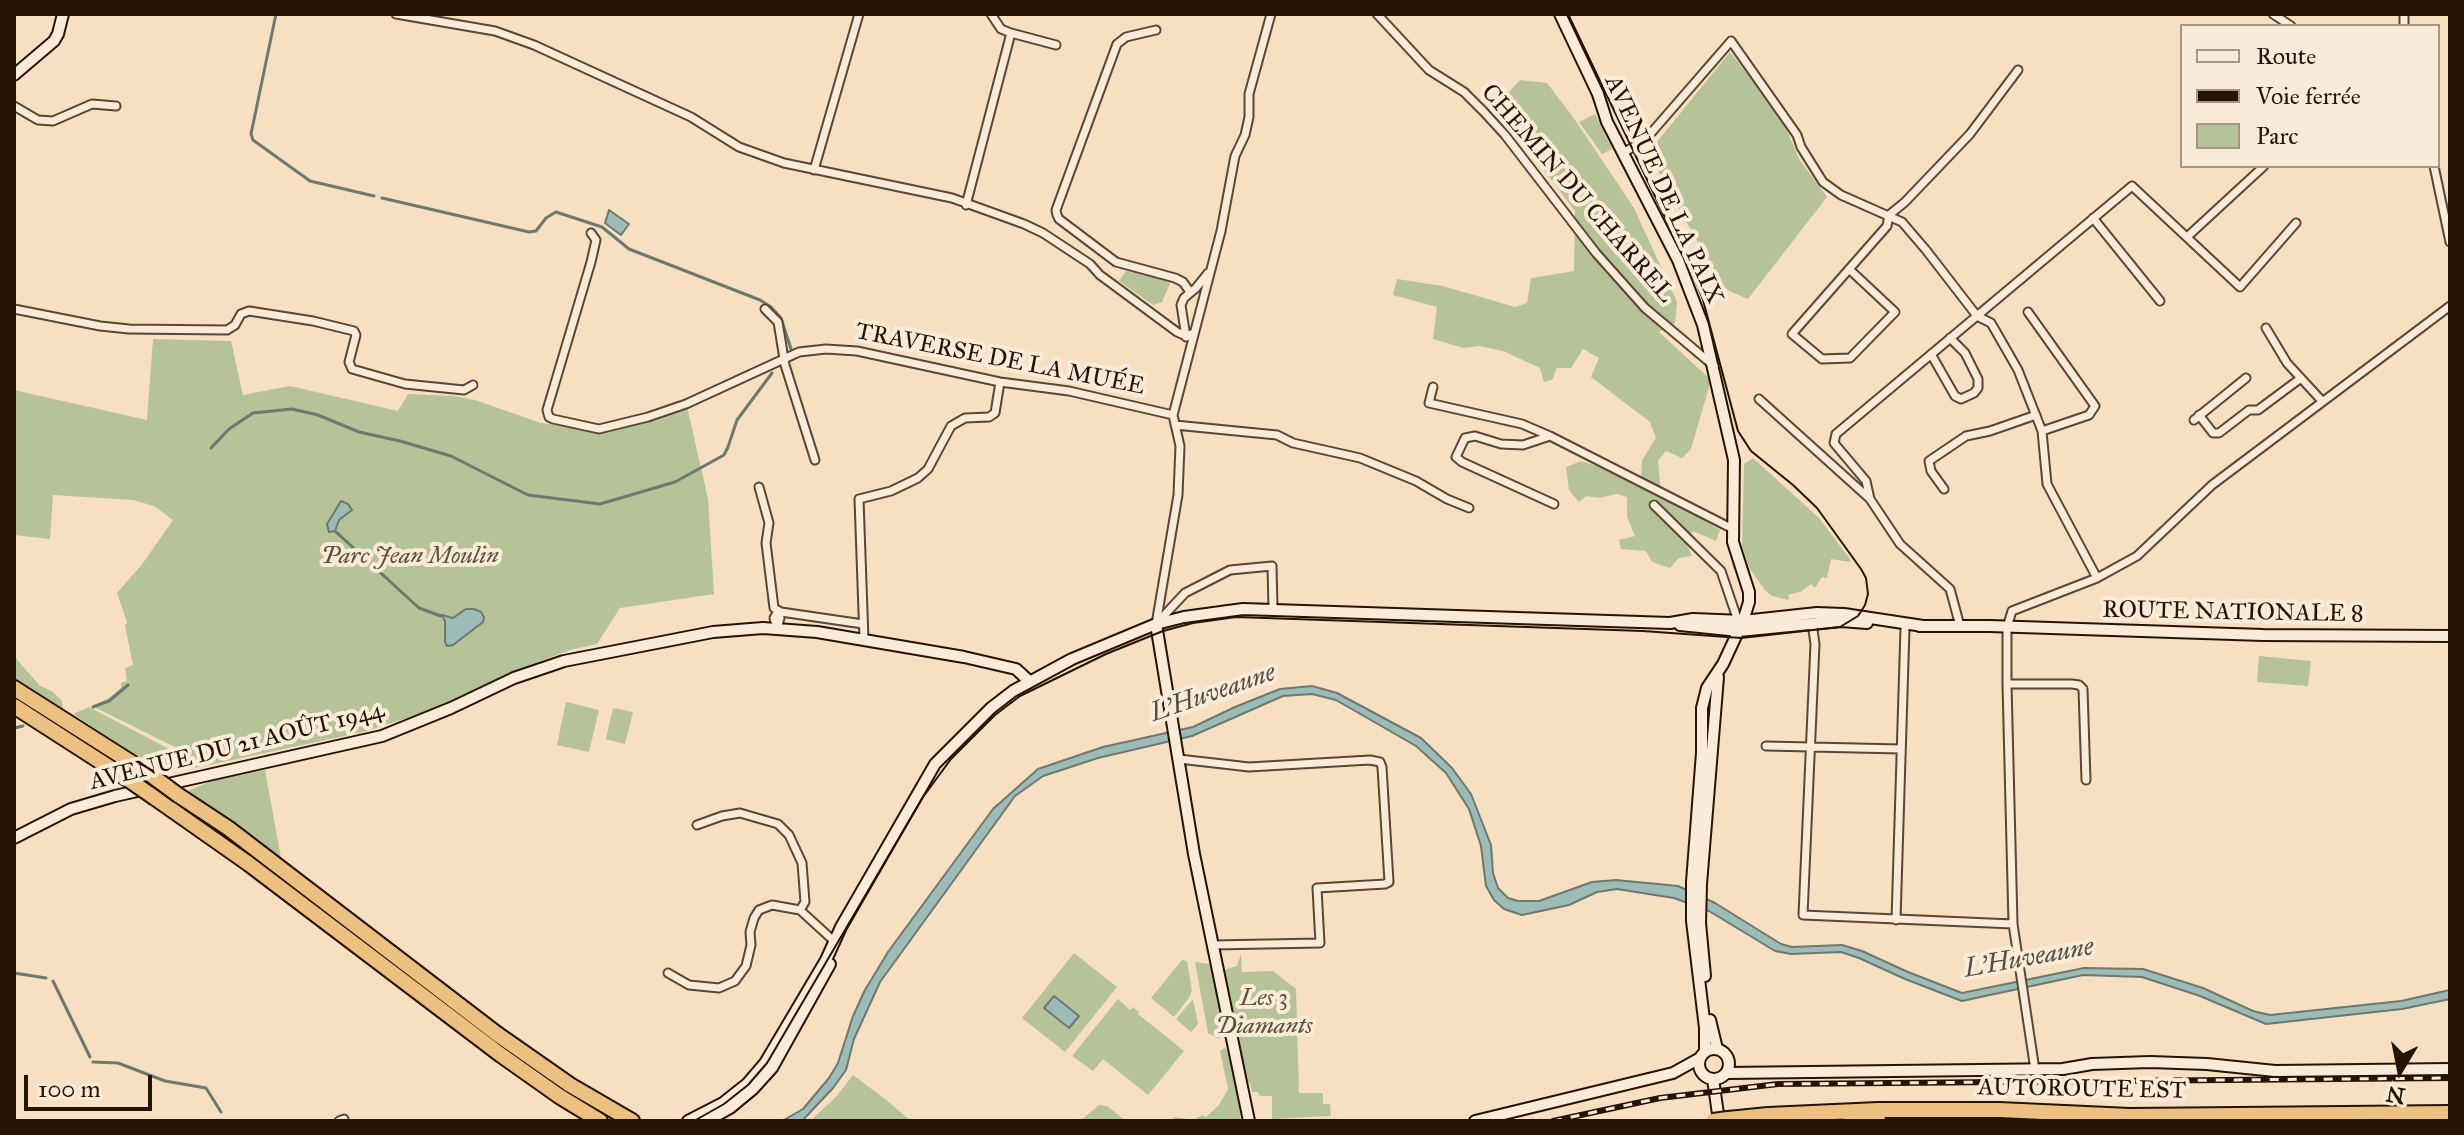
<!DOCTYPE html>
<meta charset="utf-8">
<style>
body{margin:0}
#map{position:relative;width:2464px;height:1135px;overflow:hidden;background:#f6e0c1;font-family:"IM FELL Great Primer",serif}
canvas{display:block}
.frame{position:absolute;inset:0;border:16px solid #261304;pointer-events:none}
.legend{position:absolute;left:2180px;top:24px;width:260px;height:144px;box-sizing:border-box;background:#f9ebd7;border:2px solid #a59583;margin:0;padding:10px 14px;list-style:none;font-size:24px;color:#261304}
.legend li{display:flex;align-items:center;gap:16px;height:40px}
.legend b{width:40px;border:2px solid #a59583}
.north{position:absolute;left:2360px;top:1031px;width:80px;height:80px;-webkit-text-stroke:6px #f9ebd7;paint-order:stroke;rotate:190deg;font-size:22px;font-weight:700;line-height:32px;text-align:center;color:#261304}
.north::after{content:'';display:block;margin:auto;width:28px;height:36px;background:#261304;clip-path:polygon(50% 0,100% 100%,50% 72%,0 100%)}
.scale{position:absolute;left:24px;top:1075px;width:128px;height:36px;box-sizing:border-box;border:4px solid #261304;border-top:0;padding-left:10px;font-size:24px;line-height:28px;white-space:nowrap;color:#261304;-webkit-text-stroke:6px #f9ebd7;paint-order:stroke}
</style>
<div id="map">
<canvas width="2464" height="1135"></canvas>
<div class="frame"></div>
<ul class="legend">
<li><b style="height:10px;background:#f9ebd7"></b>Route</li>
<li><b style="height:10px;background:#261304"></b>Voie ferrée</li>
<li><b style="height:22px;background:#b6c398"></b>Parc</li>
</ul>
<div class="north">N</div>
<div class="scale">100 m</div>
</div>
<script>
const context = document.querySelector('canvas').getContext('2d');
context.lineJoin = 'round';
function fillPath(path, color) { context.fillStyle = color; context.fill(path, 'evenodd'); }
const toPath = rows => new Path2D(rows.map(r => 'M' + r).join(''));
function strokePath(path, color, width, dash) { context.strokeStyle = color; context.lineWidth = width; context.lineCap = dash ? 'butt' : 'round'; context.setLineDash(dash || []); context.stroke(path); }
function drawText(font, color, halo, rows, align = 'center') {
  context.font = font + ' "IM FELL Great Primer",serif'; context.lineWidth = 8; context.setLineDash([]); context.textBaseline = 'middle'; context.strokeStyle = halo; context.fillStyle = color; for (const [text, x, y, turn = 0] of rows) {
    context.save(); context.translate(x, y); context.rotate((+turn || 0) * Math.PI / 180); context.textAlign = isNaN(turn) ? turn : align; if (halo) context.strokeText(text, 0, 0); context.fillText(text, 0, 0); context.restore();
  }
}
fillPath(toPath([
 [1730,52,1782,118,1799,159,1827,197,1748,299,1729,291,1720,282,1648,153],
 [1520,80,1547,83,1573,117,1634,208,1677,302,1675,323,1659,332,1711,380,1691,449,1682,458,1666,451,1658,461,1661,494,1720,530,1716,541,1693,531,1685,540,1692,556,1679,558,1670,568,1652,562,1646,551,1621,549,1619,540,1635,536,1627,517,1627,497,1617,494,1599,498,1586,496,1579,502,1569,490,1566,467,1581,461,1641,481,1642,460,1656,438,1650,422,1591,377,1599,358,1583,349,1571,368,1557,368,1552,380,1544,382,1540,368,1503,351,1479,346,1464,348,1433,339,1437,307,1393,295,1397,279,1443,286,1515,307,1527,303,1531,278,1574,271,1575,211,1503,116,1508,93],
 [1595,114,1612,149,1602,154,1579,122],
 [1126,271,1171,281,1162,302,1153,305,1119,281],
 [153,339,231,341,243,395,290,386,398,411,408,394,454,396,475,400,541,423,601,432,687,406,708,499,714,594,620,608,597,644,570,650,514,671,426,712,363,732,190,769,186,757,177,748,92,706,109,698,121,688,121,683,127,681,125,668,133,665,125,626,127,622,117,593,143,563,173,520,154,506,133,500,53,495,50,539,14,535,14,390,147,420],
 [1753,458,1819,518,1850,559,1850,562,1831,559,1827,578,1822,577,1815,588,1811,584,1800,592,1788,595,1789,600,1772,596,1764,589,1750,569,1742,547,1744,464],
 [14,656,40,686,52,691,62,701,63,709,14,679],
 [2259,656,2311,661,2308,686,2257,682],
 [566,702,599,710,589,752,557,745],
 [89,707,169,749,176,757,164,774,73,714],
 [613,708,633,712,625,744,606,739],
 [265,770,281,858,185,792,214,780],
 [1074,953,1117,987,1065,1052,1022,1018],
 [1241,954,1242,972,1273,971,1296,989,1299,1093,1323,1093,1323,1104,1330,1104,1331,1116,1272,1119,1272,1096,1260,1096,1258,1092,1252,1092,1250,1083,1244,1081,1224,970,1237,966],
 [1182,960,1187,961,1192,990,1189,998,1174,1017,1151,998],
 [1195,962,1210,964,1213,969,1223,1017,1224,1027,1219,1039,1208,1033],
 [1118,999,1130,1010,1133,1007,1139,1012,1138,1014,1184,1051,1148,1095,1103,1059,1093,1071,1072,1056],
 [1193,999,1198,1024,1191,1032,1176,1019],
 [1224,1048,1230,1050,1241,1121,1172,1121,1175,1117,1194,1120,1202,1115,1206,1117,1219,1105,1228,1089,1220,1051],
 [853,1075,885,1099,911,1121,810,1121,835,1098],
 [1099,1105,1107,1106,1126,1121,1080,1121]
]), '#b6c398');
const water = toPath([
 [609,210,629,224,621,235,605,223,609,210],
 [341,501,348,504,352,510,339,520,335,531,329,532,327,524,341,501],
 [466,609,474,609,481,612,484,617,483,622,453,645,447,646,445,642,445,621,442,615,453,618,466,609],
 [1312,686,1337,693,1421,738,1452,768,1471,794,1491,845,1493,873,1498,888,1508,898,1518,901,1539,901,1592,882,1616,880,1678,886,1715,903,1781,944,1792,947,1842,945,1862,951,1908,972,1962,993,2084,968,2143,969,2203,988,2253,1011,2270,1015,2401,1001,2450,990,2450,999,2402,1009,2266,1024,2200,996,2142,977,2083,975,1962,1001,1905,979,1859,958,1841,952,1791,954,1775,951,1709,911,1674,898,1617,889,1597,892,1569,905,1522,915,1504,909,1494,900,1486,886,1481,846,1469,809,1446,773,1416,746,1336,700,1312,694,1283,696,1192,736,1098,758,1043,776,1015,796,880,982,854,1039,846,1070,833,1088,802,1121,782,1121,803,1109,829,1078,838,1063,853,1016,865,990,888,952,993,809,1038,769,1103,747,1193,727,1235,707,1280,689,1312,686],
 [1054,996,1079,1016,1069,1028,1044,1008,1054,996]
]);
fillPath(water, '#9dbcb7');
strokePath(water, '#6d786f', 2);
strokePath(toPath([
 [276,14,251,134,253,140,310,181,374,196],
 [382,198,529,232,536,231,546,218,556,212,602,227,629,249,760,300,771,307,781,318,791,349],
 [211,448,229,429,253,413,292,409,318,415,359,432,400,441,451,456,528,495,600,504,675,482,724,455,728,447,737,420,772,373],
 [335,531,419,608,441,616],
 [93,707,109,701,128,685],
 [14,728,23,726],
 [14,973,46,978],
 [53,981,90,1057],
 [93,1062,118,1063,165,1081,206,1088,221,1112]
]), '#6d786f', 3);
const street = toPath([
 [396,14,495,31,534,45,691,117,739,147,784,163,952,198,1024,224,1043,233,1090,264,1100,275,1177,332,1186,336,1194,333],
 [991,14,1001,29,1011,33,1056,45],
 [1377,14,1429,70,1464,92,1484,112,1505,135,1596,253,1645,308,1714,366],
 [2273,14,2291,26],
 [2404,14,2404,26],
 [1156,30,1126,37,1117,44,1056,210,1057,215,1059,219,1116,262,1175,278,1183,282,1190,292],
 [14,106,38,120,53,121,92,104,116,106],
 [1623,153,1645,140,1731,41,1797,135,1801,147,1823,182,1841,195,1902,222,1926,250,1977,316,1991,323,2018,370,2042,431,2047,484,2097,578],
 [2434,166,2450,242],
 [814,170,859,14],
 [966,205,1011,33],
 [2093,218,2160,301],
 [591,233,596,240,591,262,547,410,549,417,553,419,599,429,648,417,686,404,799,352,826,349,857,351,1000,382,1069,391,1173,415],
 [2187,237,2264,166],
 [1849,269,1895,312,1850,358,1822,359,1792,334,1887,226,1889,215,1905,202,1970,134,2018,70],
 [14,309,100,326,129,329,227,330,235,325,241,314,249,311,313,321,354,331,356,335,349,362,352,369,405,384,464,390,473,385],
 [765,309,778,322,785,365,815,460],
 [2028,312,2095,406,2089,415,2042,431],
 [2266,328,2287,363,2322,401],
 [1186,337,1181,305,1184,298,1196,288,1208,273],
 [1931,354,1955,396,1961,399,1974,393,1978,388,1978,379,1965,353,1950,338],
 [1433,387,1429,403,1522,424,1550,436],
 [1759,399,1870,499,1900,544,1950,589,1960,626],
 [2199,415,2213,433,2219,433,2249,410,2258,410,2301,378],
 [2194,420,2246,378],
 [1175,425,1277,435,1293,443,1360,458,1416,481,1447,499,1469,508],
 [759,487,769,523,766,543,774,608,781,612,863,624],
 [1944,489,1931,471,1929,461,1966,436,1990,431,2036,415],
 [1870,499,1866,481,1834,443,1836,434,2132,186,2240,287,2296,223],
 [1554,504,1462,462,1456,457,1465,438,1475,436,1501,444,1523,445,1550,436,1731,528],
 [1654,505,1721,571,1738,621],
 [778,611,780,618,777,629,774,618,778,611],
 [1158,622,1185,593,1230,570,1272,566,1273,609],
 [1812,623,1815,644,1803,915,2013,924],
 [1156,624,1178,495,1180,446,1173,415,1221,231,1235,156,1245,135,1249,117,1249,94,1271,14],
 [864,640,859,499,891,491,918,478,928,469,951,426,965,418,989,417,995,413,1000,382],
 [2007,684,2072,684,2079,685,2083,689,2086,780],
 [1766,746,1901,749],
 [1179,759,1249,767,1370,760,1380,762,1382,767,1389,882,1385,884,1317,888,1320,943,1213,945],
 [697,825,722,816,740,813,778,824,789,835,802,863,805,902,800,910],
 [1896,920,1905,628],
 [668,973,689,985,719,988,735,981,746,966,751,945,750,932,754,918,759,910,772,905,800,910,835,942],
 [2035,1070,2013,924,2007,684,2007,627,2012,611,2097,578,2137,556,2212,485,2450,306],
 [339,1121,344,1119]
]);
const secondary = toPath([
 [1560,14,1598,94,1607,122,1678,260,1703,325,1734,460,1733,542,1749,592,1749,602,1743,621,1723,664,1707,688,1702,708,1702,753,1692,882,1692,921,1705,1028,1705,1051],
 [14,75,54,41,58,34,63,14],
 [1156,624,1194,854,1249,1121],
 [1680,625,1739,631,1841,621,1867,623],
 [1919,626,1990,626,2263,635,2450,636],
 [14,838,71,809,115,796,382,736,451,708,514,678,564,661,713,632,763,628,817,632,964,657,1016,669,1029,681],
 [1705,976,1700,923,1701,884,1718,677],
 [1710,1020,1717,1049],
 '1699 1064a15 15 0 1 1 30 0a15 15 0 1 1-30 0Z',
 [1727,1073,2063,1069,2092,1064,2150,1062,2207,1064,2275,1071,2450,1069],
 [1713,1079,1719,1121],
 [688,1121,723,1103,747,1084,765,1063,826,960,841,927,935,764,991,708,1013,691,1072,659,1156,624,1184,617,1243,609,1670,623,1693,619,1743,621,1817,613,1844,614,1923,626],
 [707,1121,730,1108,753,1089,772,1068,830,964],
 [1475,1121,1673,1073,1700,1058]
]);
const highway = toPath([
 [14,688,151,775],
 [14,706,129,780],
 [178,795,228,828,497,1034,570,1085,632,1121],
 [155,798,249,864,501,1055,559,1096,600,1121],
 [1728,1119,1768,1115,1878,1110,1999,1110,2130,1116,2450,1113],
 [1851,1121,1878,1119]
]);
strokePath(street, '#5a4633', 11);
strokePath(secondary, '#261304', 14);
strokePath(highway, '#261304', 18);
strokePath(street, '#f9ebd7', 7);
strokePath(secondary, '#f9ebd7', 10);
strokePath(highway, '#ebc080', 14);
strokePath(toPath([
 [694,1121,724,1104,748,1085,767,1063,923,797,951,759,995,715,1020,696,1106,654,1163,631,1193,623,1236,617,1643,631,1741,638,1840,627,1858,616,1865,605,1868,594,1866,578,1861,569,1817,508,1793,485,1751,451,1738,431,1703,300,1695,280,1568,14]
]), '#261304', 2);
const rail = toPath([
 [1553,1121,1660,1098,1778,1084,2450,1078]
]);
strokePath(rail, '#261304', 6);
strokePath(rail, '#f9ebd7', 3, [9]);
const highwayBridge = toPath([
 [151,775,178,795],
 [129,780,155,798],
 [1713,1121,1728,1119]
]);
strokePath(highwayBridge, '#261304', 18, []);
strokePath(highwayBridge, '#ebc080', 14);
drawText('24px', '#261304', '#f9ebd7', [
 ["AVENUE DE LA PAIX",1663,190,65],
 ["CHEMIN DU CHARREL",1577,194,49],
 ["TRAVERSE DE LA MUÉE",1000,360,11],
 ["ROUTE NATIONALE 8",2233,613,1],
 ["AVENUE DU 21 AOÛT 1944",237,747,-14],
 ["AUTOROUTE EST",2082,1090,1]
]);
drawText('italic 24px', '#585138', '#f9ebd7', [
 ["Parc Jean Moulin",410,557],
 ["Les 3",1264,999],
 ["Diamants",1264,1027]
]);
drawText('italic 26px', '#504e43', '#f9ebd7', [
 ["L'Huveaune",1213,694,-19],
 ["L'Huveaune",2029,959,-10]
]);
</script>
